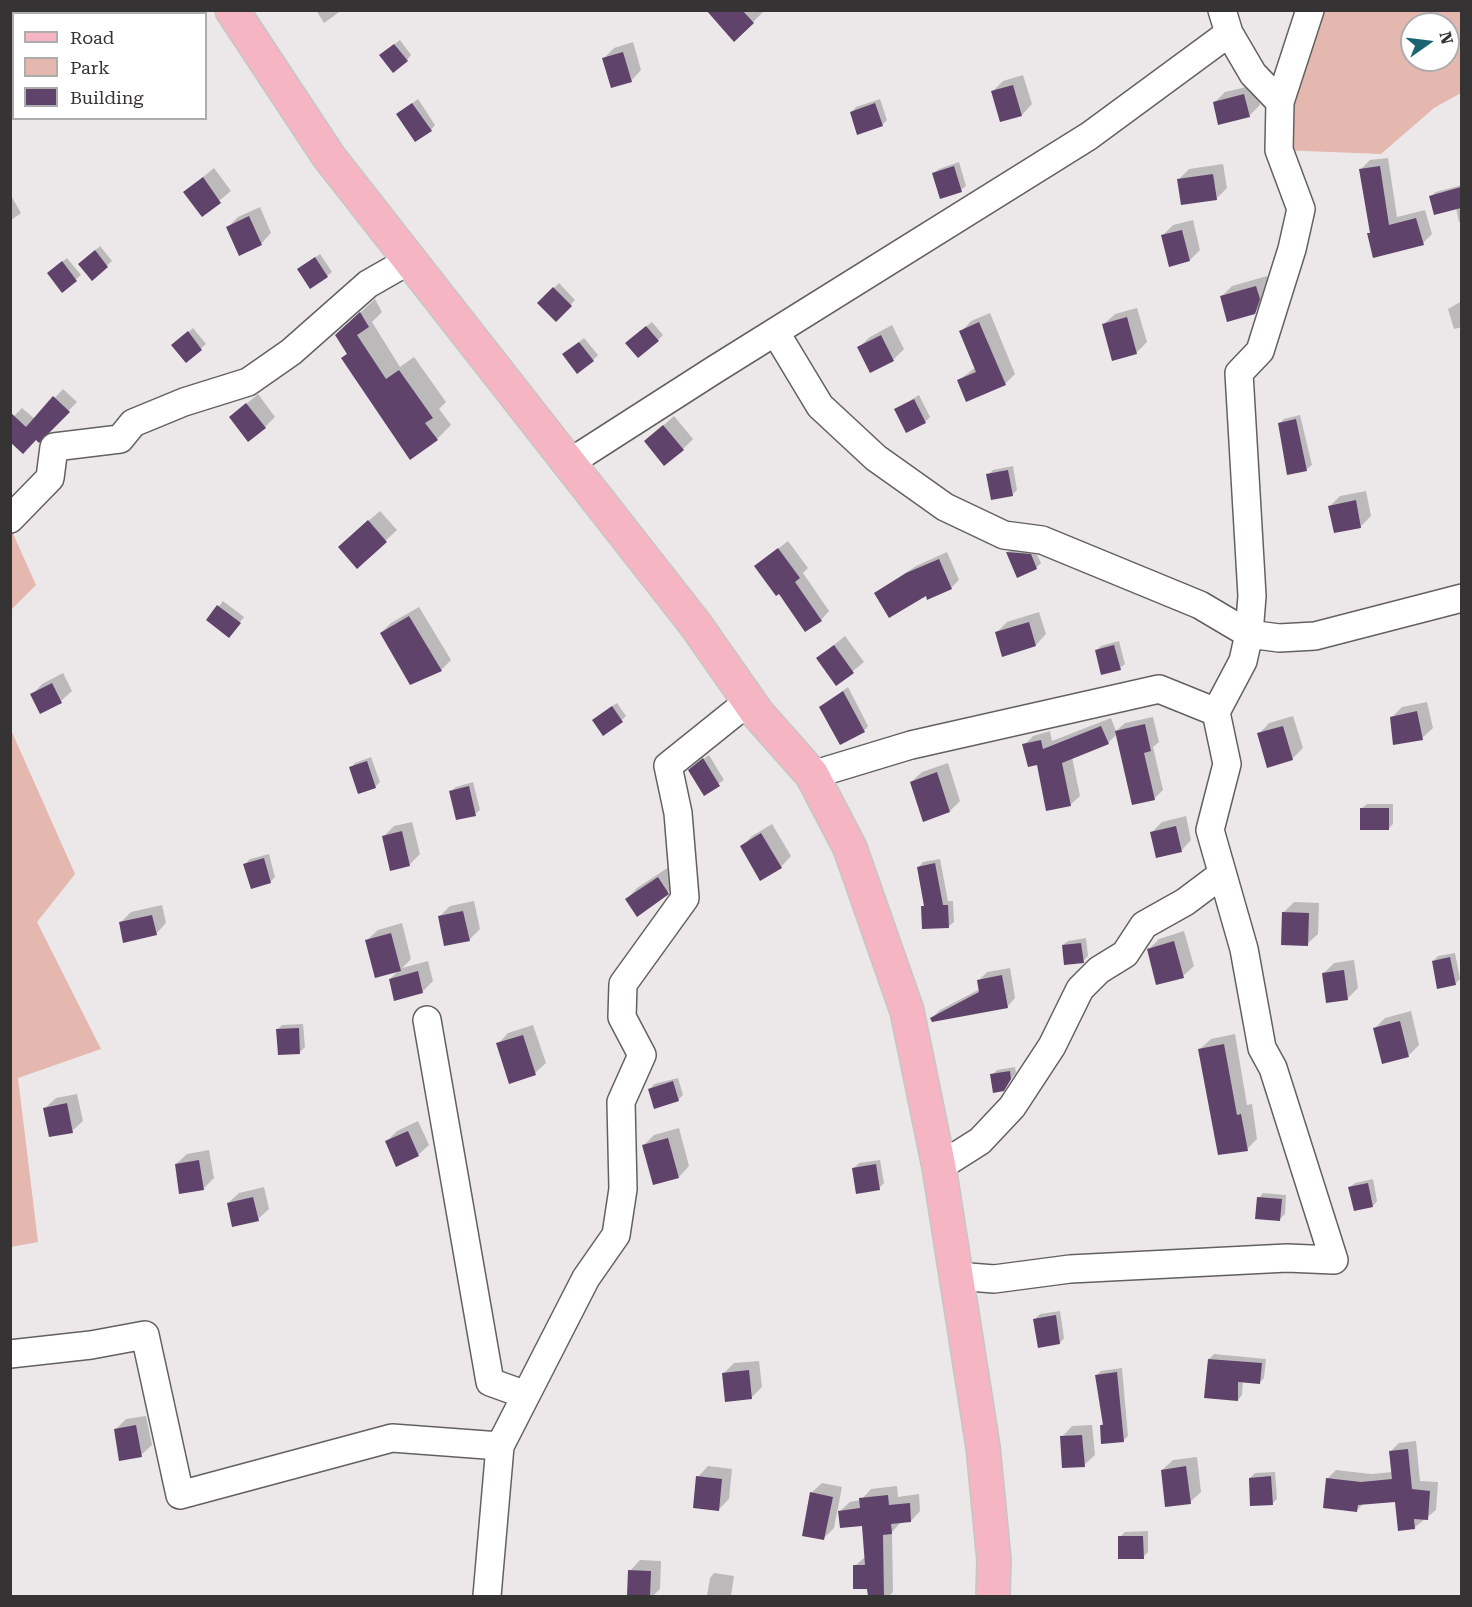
<!DOCTYPE html>
<style>
body{margin:0}
#map{position:relative;width:1472px;height:1607px;overflow:hidden;background:#ece8ea;font-family:"Roboto Serif",serif}
canvas{display:block}
.frame{position:absolute;inset:0;border:12px solid #353334;pointer-events:none}
.legend{position:absolute;left:12px;top:12px;width:195px;height:108px;box-sizing:border-box;background:#fff;border:2px solid #aeadae;margin:0;padding:8px 10px;list-style:none;font-size:18px;color:#353334}
.legend li{display:flex;align-items:center;gap:12px;height:30px}
.legend b{width:30px;border:2px solid #aeadae}
.north{position:absolute;left:1400px;top:12px;width:60px;height:60px;box-sizing:border-box;background:#fff;border:2px solid #aeadae;border-radius:50%;rotate:76deg;font-size:16px;font-weight:700;line-height:24px;text-align:center;color:#353334}
.north::after{content:'';display:block;margin:auto;width:21px;height:27px;background:#1a6371;clip-path:polygon(50% 0,100% 100%,50% 72%,0 100%)}
</style>
<div id="map">
<canvas width="1472" height="1607"></canvas>
<div class="frame"></div>
<ul class="legend">
<li><b style="height:8px;background:#f5b5c2"></b>Road</li>
<li><b style="height:16px;background:#e4b8ae"></b>Park</li>
<li><b style="height:16px;background:#5f436a"></b>Building</li>
</ul>
<div class="north">N</div>
</div>
<script>
const context = document.querySelector('canvas').getContext('2d');
context.lineJoin = 'round';
function fillPath(path, color) { context.fillStyle = color; context.fill(path, 'evenodd'); }
const toPath = rows => new Path2D(rows.map(r => 'M' + r).join(''));
function strokePath(path, color, width, dash) { context.strokeStyle = color; context.lineWidth = width; context.lineCap = dash ? 'butt' : 'round'; context.setLineDash(dash || []); context.stroke(path); }
fillPath(toPath([
 [1310,11,1461,11,1461,93,1434,108,1381,154,1279,150],
 [1412,24,1448,24,1448,60,1412,60],
 [10,527,36,585,11,610,10,610],
 [11,730,75,874,37,922,101,1049,18,1078,38,1242,11,1247]
]), '#e4b8ae');
fillPath(toPath([
 [97,10,122,10,124,14,93,14],
 [316,10,342,10,324,23],
 [714,10,762,10,763,12,753,22],
 [14,25,14,71,10,73,10,27],
 [400,40,411,55,407,60,386,51],
 [633,42,641,70,631,81,603,59,614,48],
 [1023,75,1032,104,1022,115,992,92,1003,81],
 [1255,85,1260,105,1249,116,1214,103,1225,92],
 [418,99,435,125,431,130,403,110],
 [880,99,887,120,882,125,852,112,856,107],
 [1388,158,1397,217,1425,210,1432,234,1423,243,1369,234,1371,231,1361,169,1370,160],
 [959,162,966,186,961,190,934,173,939,169],
 [1223,164,1227,188,1216,199,1178,180,1189,169],
 [214,168,231,191,202,215,185,192],
 [1462,185,1462,222,1459,222,1456,208,1431,196,1436,192],
 [10,194,21,213,10,221],
 [260,207,271,233,261,244,227,228,238,217],
 [1193,220,1200,250,1190,260,1162,236,1173,225],
 [100,246,112,261,92,279,85,259],
 [320,254,332,272,327,276,299,269],
 [67,258,81,275,62,291,53,269],
 [1267,276,1270,288,1265,302,1254,313,1222,296,1232,286],
 [559,283,575,300,556,320,539,303],
 [375,299,382,312,372,322,400,367,414,357,446,402,439,409,451,425,437,439,343,358,348,352,336,335],
 [1462,301,1462,327,1454,329,1448,309],
 [1137,308,1147,342,1136,353,1104,324,1115,314],
 [990,313,1015,374,1005,384,959,380,976,367,961,332,971,321],
 [652,322,663,335,658,340,632,338],
 [892,325,904,349,893,360,871,371,859,347,870,337],
 [193,328,206,344,186,361,178,341],
 [584,338,598,355,593,360,569,350],
 [63,389,77,402,39,441,10,420,22,408,35,419],
 [258,394,275,417,265,427,231,417],
 [919,395,930,417,925,422,896,409],
 [1300,415,1312,465,1307,469,1289,473,1279,424,1284,419],
 [674,416,693,439,683,449,646,441],
 [1013,466,1017,490,1012,495,988,475,993,470],
 [1366,491,1371,516,1360,527,1330,506,1340,496],
 [380,511,397,530,357,567,350,537],
 [788,541,808,568,803,573,829,611,821,620,780,592,756,566],
 [1012,548,1035,550,1041,563,1036,568,1008,552],
 [947,552,959,580,951,588,926,594,876,593,916,566],
 [223,601,244,617,233,631,208,620],
 [419,607,451,660,441,670,381,633,391,623],
 [1039,612,1046,634,1036,645,996,633,1007,622],
 [845,636,864,662,837,684,818,658],
 [1119,641,1125,664,1120,668,1096,651,1101,646],
 [63,673,72,691,61,701,32,695,42,684],
 [848,687,868,726,864,731,821,707],
 [1427,702,1433,728,1422,738,1392,717,1402,707],
 [617,703,626,716,622,720,598,716],
 [1293,716,1303,748,1292,759,1259,734,1269,723],
 [1153,717,1159,742,1153,747,1163,790,1155,798,1133,803,1117,734,1108,743,1072,757,1080,796,1070,805,1024,745,1033,736,1050,731,1052,741,1111,718,1116,731,1125,723],
 [709,755,724,780,704,794,695,765],
 [371,757,380,782,375,787,351,768,355,763],
 [948,763,960,801,950,811,911,782,922,772],
 [473,782,480,810,475,814,451,791,456,787],
 [1367,804,1393,804,1393,824,1388,829,1362,808],
 [1186,816,1191,840,1181,851,1152,832,1162,822],
 [412,822,420,854,409,865,384,836,394,826],
 [772,824,791,856,781,867,741,847,752,836],
 [269,854,275,877,270,882,245,864,250,859],
 [940,859,948,901,953,901,954,922,949,926,922,907,925,904,919,867,923,862],
 [669,867,678,882,668,892,627,899,637,888],
 [474,901,480,929,469,940,439,917,450,906],
 [1294,902,1319,903,1318,934,1307,944,1283,913],
 [162,905,166,923,156,934,120,923,131,912],
 [402,923,411,959,402,968,428,961,433,981,422,992,390,979,399,970,367,940,378,930],
 [1184,931,1194,966,1183,976,1148,950,1159,939],
 [1086,938,1088,956,1083,961,1063,945,1068,941],
 [1455,953,1460,979,1455,984,1433,961,1438,956],
 [1354,960,1358,988,1347,999,1323,974,1334,963],
 [1010,968,1015,998,1007,1007,932,1018,940,1010,980,989,978,981,987,972],
 [1411,1011,1419,1045,1408,1056,1375,1028,1385,1018],
 [303,1024,305,1047,300,1052,277,1030,282,1025],
 [533,1025,546,1063,535,1073,498,1044,508,1033],
 [1235,1034,1247,1105,1252,1104,1257,1139,1247,1149,1200,1049,1211,1039],
 [1015,1067,1016,1073,1003,1090,992,1075,997,1070],
 [678,1078,683,1095,678,1100,650,1089,654,1084],
 [77,1094,83,1121,72,1131,45,1108,56,1098],
 [418,1121,429,1145,418,1155,387,1141,397,1131],
 [679,1128,689,1166,679,1177,644,1145,654,1135],
 [209,1150,214,1178,203,1189,176,1164,187,1154],
 [880,1160,884,1183,879,1188,854,1168,859,1163],
 [1373,1179,1377,1201,1373,1206,1350,1187,1355,1183],
 [264,1187,269,1209,258,1219,228,1203,239,1193],
 [1263,1193,1286,1195,1285,1214,1280,1219,1259,1198],
 [1060,1311,1064,1338,1060,1343,1035,1319,1040,1314],
 [1214,1354,1266,1359,1264,1378,1260,1382,1243,1381,1242,1395,1238,1400,1209,1359],
 [759,1361,762,1387,751,1398,723,1374,734,1363],
 [1122,1368,1128,1436,1123,1441,1101,1425,1104,1423,1096,1376,1101,1371],
 [146,1416,152,1445,141,1455,115,1430,126,1419],
 [1092,1425,1095,1455,1084,1465,1062,1437,1072,1426],
 [1416,1441,1420,1481,1438,1482,1436,1510,1414,1528,1396,1500,1364,1503,1357,1510,1327,1479,1336,1470,1371,1474,1393,1472,1391,1451,1399,1443],
 [1197,1457,1201,1492,1190,1502,1162,1470,1173,1460],
 [708,1466,732,1469,729,1499,719,1509,698,1477],
 [1275,1472,1277,1499,1272,1504,1250,1478,1255,1473],
 [822,1483,842,1487,834,1528,824,1538,811,1493],
 [897,1486,898,1497,919,1494,920,1511,911,1521,901,1522,892,1532,893,1592,889,1596,869,1596,869,1587,855,1566,866,1556,863,1525,840,1511,850,1502,861,1500,871,1489],
 [1148,1531,1148,1552,1143,1557,1120,1537,1125,1532],
 [640,1560,661,1561,660,1589,653,1596,629,1596,630,1571],
 [714,1573,734,1576,731,1596,707,1596,710,1578]
]), '#0003');
fillPath(toPath([
 [706,10,742,10,754,23,734,42],
 [394,44,408,61,393,73,379,55],
 [623,52,632,82,611,88,602,58],
 [1013,85,1022,116,1000,122,991,91],
 [1244,94,1250,117,1218,125,1213,102],
 [412,103,432,131,415,142,396,114],
 [875,103,883,126,857,135,850,112],
 [954,166,962,192,940,199,932,173],
 [1380,166,1389,225,1416,218,1424,245,1373,258,1367,233,1370,233,1359,169],
 [1213,174,1217,200,1181,205,1177,179],
 [203,177,221,203,202,217,183,192],
 [1461,187,1461,208,1434,215,1429,196],
 [249,216,262,245,239,256,226,227],
 [1182,230,1190,261,1169,267,1161,235],
 [95,250,108,267,92,281,78,264],
 [315,257,328,277,310,289,297,269],
 [62,261,77,281,62,293,47,273],
 [1256,286,1260,299,1255,314,1227,322,1220,296],
 [553,287,572,306,556,322,537,303],
 [360,312,369,327,357,335,386,379,399,370,433,418,425,423,438,440,410,460,341,358,347,354,335,335],
 [1127,317,1137,354,1112,361,1102,324],
 [979,322,1006,385,966,402,957,380,976,372,959,331],
 [646,326,659,341,638,358,625,343],
 [188,331,202,350,186,363,171,345],
 [881,335,894,361,870,373,857,347],
 [579,342,594,361,577,374,562,354],
 [53,396,70,412,39,443,36,440,23,454,10,442,10,412,26,427],
 [914,399,926,423,906,433,894,409],
 [246,403,266,428,248,442,229,417],
 [1296,419,1307,471,1287,475,1278,423],
 [663,425,684,450,664,466,644,441],
 [1008,470,1013,496,991,500,986,474],
 [1356,500,1361,528,1334,533,1328,506],
 [368,520,387,542,357,569,338,547],
 [778,548,800,578,795,582,822,621,805,632,779,594,776,596,754,566],
 [1006,552,1031,554,1037,569,1017,578],
 [939,559,952,589,927,600,926,596,889,618,874,593,906,573],
 [217,605,241,623,229,638,206,620],
 [409,616,442,671,410,685,380,633],
 [1029,622,1036,646,1002,657,995,632],
 [834,645,854,673,836,686,816,658],
 [1114,645,1121,670,1101,675,1095,650],
 [52,683,62,703,40,714,30,694],
 [843,691,865,732,840,745,819,707],
 [612,706,623,722,603,736,592,720],
 [1417,711,1423,740,1393,745,1390,717],
 [1145,724,1151,751,1144,753,1155,800,1132,805,1115,731],
 [1101,726,1109,744,1062,763,1071,806,1046,811,1037,765,1028,767,1022,744,1041,740,1043,749],
 [1283,726,1293,760,1267,768,1257,733],
 [703,758,720,786,704,796,688,770],
 [367,761,376,788,358,794,349,767],
 [937,772,950,812,923,822,910,782],
 [469,786,476,816,456,820,449,791],
 [1360,808,1389,808,1389,830,1360,830],
 [1176,826,1182,852,1156,858,1150,832],
 [402,831,410,866,390,871,382,836],
 [761,833,782,868,760,881,740,846],
 [264,858,271,883,251,889,243,864],
 [935,863,943,905,948,905,949,928,922,929,921,906,924,906,917,867],
 [658,877,669,894,637,917,625,899],
 [463,911,470,941,444,946,438,916],
 [1282,912,1309,913,1308,946,1281,945],
 [152,915,157,935,123,943,119,922],
 [391,933,401,971,375,978,365,940],
 [1174,941,1184,978,1156,985,1147,949],
 [1081,943,1084,963,1064,965,1062,945],
 [1450,957,1456,985,1437,989,1432,961],
 [1344,970,1348,1000,1326,1003,1322,973],
 [418,971,423,993,394,1001,389,979],
 [1002,975,1008,1008,932,1022,930,1018,979,992,977,980],
 [1400,1021,1409,1057,1382,1064,1373,1028],
 [299,1028,300,1054,278,1055,276,1029],
 [523,1035,536,1075,509,1084,496,1043],
 [1224,1044,1237,1115,1241,1114,1248,1151,1218,1155,1198,1049],
 [1010,1071,1011,1079,1004,1091,993,1093,990,1074],
 [673,1081,679,1101,654,1109,648,1089],
 [67,1103,73,1133,49,1137,43,1108],
 [408,1131,419,1156,396,1167,385,1141],
 [668,1138,679,1178,653,1185,642,1145],
 [199,1160,204,1190,179,1194,175,1164],
 [876,1164,880,1190,856,1194,852,1168],
 [1368,1183,1373,1207,1354,1211,1348,1187],
 [253,1197,259,1221,232,1227,227,1203],
 [1257,1197,1282,1199,1280,1221,1255,1219],
 [1056,1315,1060,1344,1038,1348,1033,1319],
 [1208,1359,1262,1363,1260,1384,1238,1382,1238,1401,1204,1398],
 [749,1370,752,1399,725,1402,722,1373],
 [1117,1372,1124,1442,1101,1444,1100,1425,1103,1425,1095,1375],
 [136,1425,142,1457,119,1461,114,1429],
 [1082,1435,1085,1467,1062,1468,1060,1436],
 [1408,1449,1412,1489,1430,1491,1428,1520,1414,1519,1415,1529,1398,1531,1395,1502,1358,1505,1357,1512,1323,1508,1326,1478,1361,1482,1392,1479,1389,1451],
 [1186,1466,1191,1504,1165,1507,1161,1470],
 [696,1476,722,1479,719,1511,693,1508],
 [1271,1476,1273,1505,1250,1506,1249,1478],
 [810,1492,833,1497,824,1540,802,1536],
 [888,1495,889,1505,910,1503,911,1522,891,1524,892,1534,883,1535,884,1596,868,1596,867,1589,853,1589,853,1565,865,1565,862,1526,840,1528,838,1511,860,1508,859,1498],
 [1118,1536,1143,1536,1144,1559,1118,1559],
 [628,1570,651,1571,650,1596,627,1596]
]), '#5f436a');
const minor = toPath([
 [1222,10,1229,33,1253,74,1280,102],
 [776,333,820,406,876,458,945,507,1004,535,1042,540,1200,605,1249,634,1279,638,1315,636,1462,598],
 [569,463,714,370,1089,136,1229,33],
 [10,519,50,478,54,447,120,439,133,423,184,402,248,382,291,352,368,284,410,260],
 [812,775,911,745,1159,689,1216,712],
 [427,1020,490,1382,526,1395],
 [939,1167,980,1141,1012,1107,1052,1046,1080,989,1099,970,1125,954,1144,925,1185,902,1221,875],
 [956,1276,994,1279,1070,1269,1287,1258,1334,1260,1273,1068,1262,1048,1244,949,1210,830,1227,764,1216,712,1243,661,1249,634,1252,596,1239,373,1260,351,1292,249,1301,209,1279,150,1280,102,1310,10],
 [10,1354,91,1345,145,1335,180,1495,392,1438,500,1446],
 [487,1596,500,1446,586,1278,616,1235,623,1189,621,1102,642,1055,622,1017,623,984,685,898,678,813,668,766,749,701]
]);
const major = toPath([
 [232,10,329,157,695,624,758,714,812,775,850,848,907,1011,939,1167,983,1447,994,1560,993,1596]
]);
strokePath(minor, '#636062', 30);
strokePath(major, '#c6c6c6', 36);
strokePath(minor, '#fff', 27);
strokePath(major, '#f5b5c2', 33);
</script>
